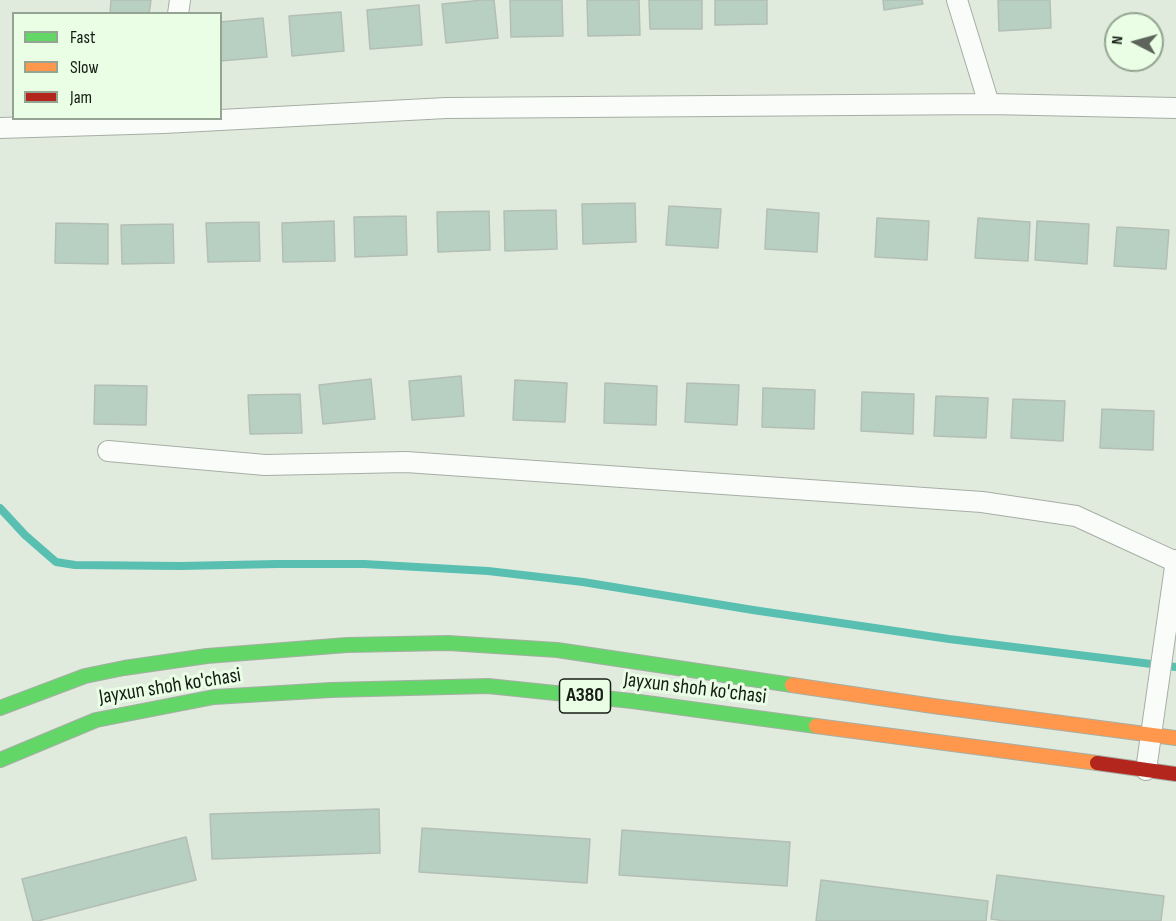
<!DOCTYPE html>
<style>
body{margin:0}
#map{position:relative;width:1176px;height:921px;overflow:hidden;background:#e0ebde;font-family:"Sofia Sans Condensed",sans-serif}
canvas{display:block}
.legend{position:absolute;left:12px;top:12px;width:210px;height:108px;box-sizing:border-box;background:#e9fee5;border:2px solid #95a492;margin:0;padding:8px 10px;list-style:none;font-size:18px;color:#161d15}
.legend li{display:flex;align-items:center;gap:12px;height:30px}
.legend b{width:30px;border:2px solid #95a492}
.north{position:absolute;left:1104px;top:12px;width:60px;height:60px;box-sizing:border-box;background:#e9fee5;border:2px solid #95a492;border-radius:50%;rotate:276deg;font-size:16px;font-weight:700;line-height:24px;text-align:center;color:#161d15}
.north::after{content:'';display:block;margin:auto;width:21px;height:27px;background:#5d655b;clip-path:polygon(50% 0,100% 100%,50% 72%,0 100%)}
</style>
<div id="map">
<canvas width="1176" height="921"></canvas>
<ul class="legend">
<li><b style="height:8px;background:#63d668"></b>Fast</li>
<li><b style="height:8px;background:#ff974d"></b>Slow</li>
<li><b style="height:8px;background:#b3261e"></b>Jam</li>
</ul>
<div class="north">N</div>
</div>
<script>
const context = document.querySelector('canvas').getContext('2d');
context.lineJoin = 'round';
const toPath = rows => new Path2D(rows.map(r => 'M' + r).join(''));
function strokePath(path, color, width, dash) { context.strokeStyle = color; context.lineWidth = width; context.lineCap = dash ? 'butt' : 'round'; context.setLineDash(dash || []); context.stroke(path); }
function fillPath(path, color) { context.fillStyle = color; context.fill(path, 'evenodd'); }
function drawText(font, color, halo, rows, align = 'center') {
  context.font = font + ' "Sofia Sans Condensed",sans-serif'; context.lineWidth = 6; context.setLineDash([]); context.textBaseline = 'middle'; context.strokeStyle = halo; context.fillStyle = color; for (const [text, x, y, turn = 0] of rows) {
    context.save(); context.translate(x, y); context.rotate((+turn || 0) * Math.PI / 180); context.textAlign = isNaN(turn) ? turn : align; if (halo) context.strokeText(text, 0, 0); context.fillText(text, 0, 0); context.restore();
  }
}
strokePath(toPath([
 [0,508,25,535,56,562,75,565,180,566,277,564,364,564,488,571,583,582,753,610,949,639,1176,667]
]), '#58bfb1', 8);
const building = toPath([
 [111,0,151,0,149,14,110,14,111,0],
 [483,0,494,0,498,38,446,43,442,4,483,0],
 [510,0,562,0,563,36,511,37,510,0],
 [587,0,639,0,640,35,588,36,587,0],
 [649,0,702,0,702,29,650,29,649,0],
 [715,0,767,0,767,24,715,25,715,0],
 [883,0,922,0,923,4,884,10,883,0],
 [998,0,1050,0,1051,28,999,31,998,0],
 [419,5,422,45,370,49,367,10,419,5],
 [341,12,344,51,292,56,289,16,341,12],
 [263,18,267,57,220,61,220,22,263,18],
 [635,203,636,242,583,244,582,204,635,203],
 [669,206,721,209,718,248,666,245,669,206],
 [767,209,819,213,817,252,765,249,767,209],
 [556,210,557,249,505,251,504,211,556,210],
 [489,211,490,250,438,252,437,212,489,211],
 [406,216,407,255,355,257,354,217,406,216],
 [877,218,929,221,927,260,875,257,877,218],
 [978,218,1030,222,1028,261,975,258,978,218],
 [334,221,335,261,283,262,282,223,334,221],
 [1037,221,1089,224,1087,264,1035,260,1037,221],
 [259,222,260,261,208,262,206,223,259,222],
 [56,223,108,224,108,264,55,263,56,223],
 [173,224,174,263,122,264,121,225,173,224],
 [1117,227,1169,230,1166,269,1114,266,1117,227],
 [461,376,464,416,412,420,409,381,461,376],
 [371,379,375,419,323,424,319,385,371,379],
 [515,380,567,383,565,422,513,420,515,380],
 [605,383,657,386,656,425,604,423,605,383],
 [687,383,739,385,737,425,685,422,687,383],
 [95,385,147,386,146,425,94,424,95,385],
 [763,388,815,390,814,429,762,427,763,388],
 [862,392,914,394,913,434,861,431,862,392],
 [300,394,302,433,250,434,248,395,300,394],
 [936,396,988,398,986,438,934,436,936,396],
 [1013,399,1065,401,1063,441,1011,438,1013,399],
 [1102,409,1154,411,1153,450,1100,448,1102,409],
 [379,809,380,853,212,859,210,814,379,809],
 [422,828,590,839,587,883,419,872,422,828],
 [622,830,790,842,787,886,619,875,622,830],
 [186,837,196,880,38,921,33,921,22,879,186,837],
 [997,875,1164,896,1161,921,1005,921,991,919,997,875],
 [821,880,988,901,986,921,816,921,821,880]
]);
fillPath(building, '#b8d0c1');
strokePath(building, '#b3beb5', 1.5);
const street = toPath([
 [957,0,989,104],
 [178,14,180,0],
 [0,128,164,123,446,108,989,104,1176,108],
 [108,451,265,465,406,462,982,502,1076,516,1176,562],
 [1146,770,1176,560]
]);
const fast = toPath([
 [0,708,85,676,124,668,207,656,347,645,448,643,557,650,792,685],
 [0,760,96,720,214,697,331,690,488,686,632,701,816,726]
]);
const slow = toPath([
 [792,685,933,706,1176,738],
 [816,726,1097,763]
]);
const jam = toPath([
 [1097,763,1176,774]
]);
strokePath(street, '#a6aea4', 22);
strokePath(fast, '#a6aea4', 16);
strokePath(slow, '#a6aea4', 16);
strokePath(jam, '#a6aea4', 16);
strokePath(street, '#fafcfa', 20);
strokePath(fast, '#63d668', 14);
strokePath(slow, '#ff974d', 14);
strokePath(jam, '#b3261e', 14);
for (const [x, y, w] of [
 [585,696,51]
]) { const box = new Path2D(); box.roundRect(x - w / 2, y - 17, w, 34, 4.5); context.fillStyle = '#e9fee5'; context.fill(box); strokePath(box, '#161d15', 1.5); }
drawText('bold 20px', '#161d15', null, [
 ["A380",585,696]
]);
drawText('21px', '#161d15', '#e9fee5', [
 ["Jayxun shoh ko'chasi",170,687,-9],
 ["Jayxun shoh ko'chasi",695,689,7]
]);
</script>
